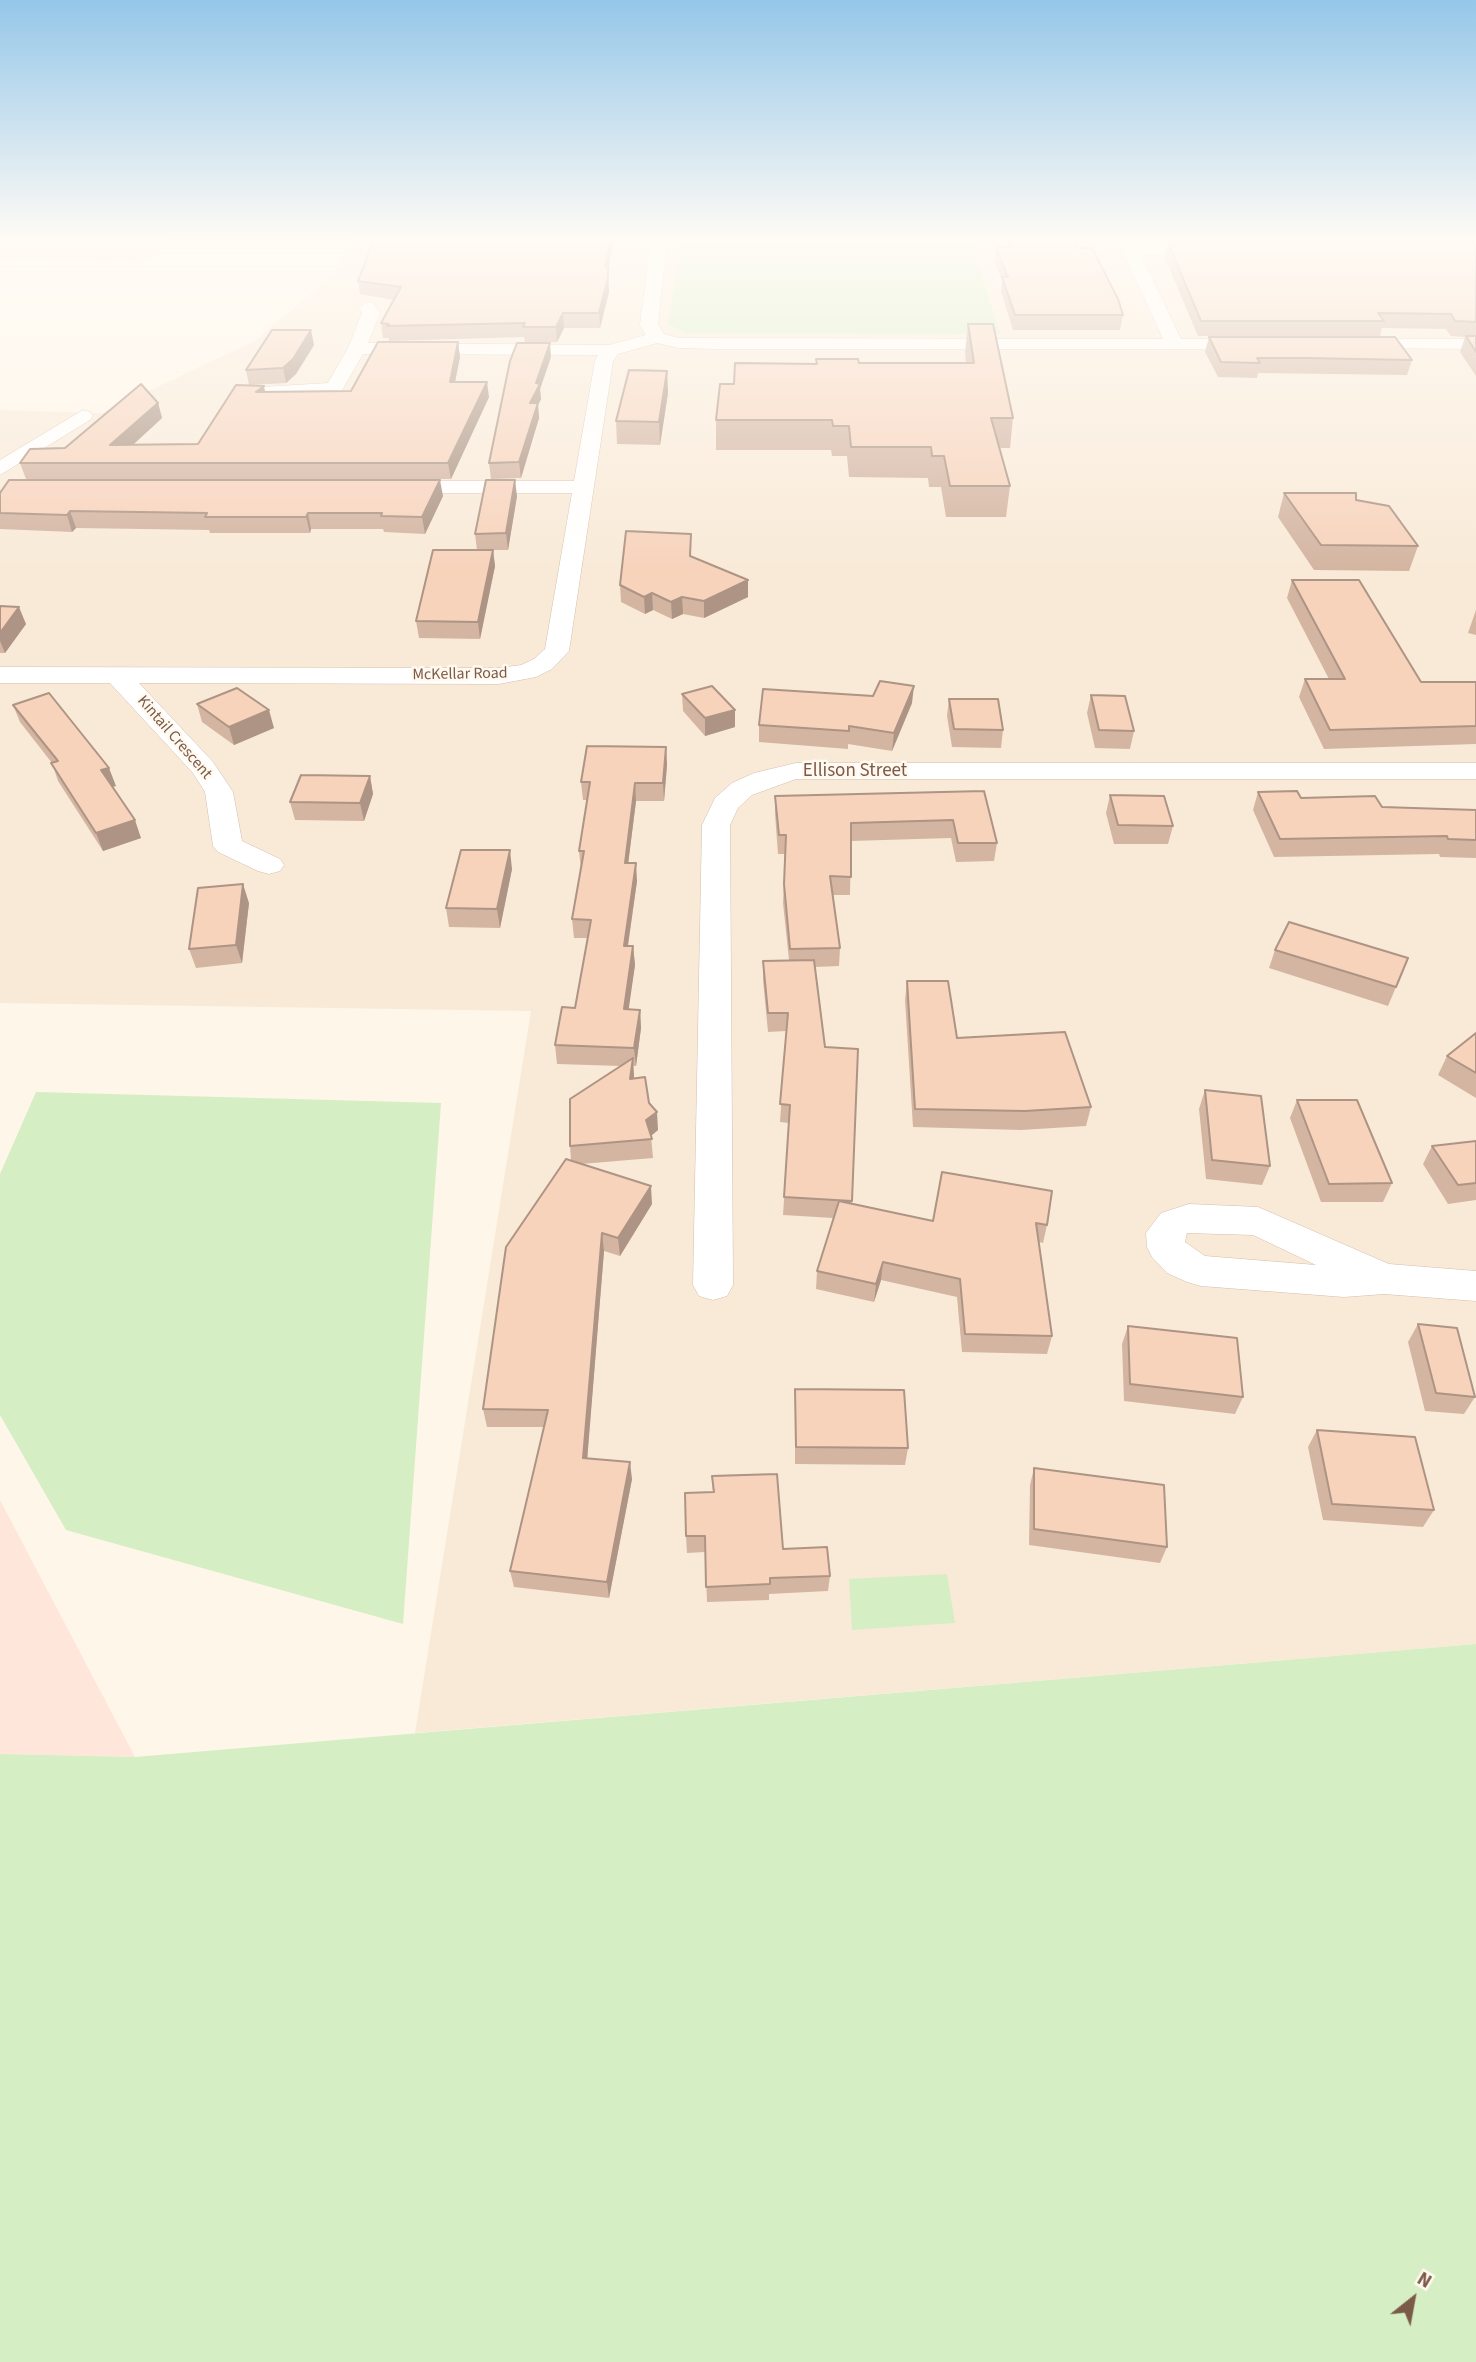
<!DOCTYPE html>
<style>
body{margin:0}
#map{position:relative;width:1476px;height:2362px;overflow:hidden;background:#fef6e8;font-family:"Source Sans 3",sans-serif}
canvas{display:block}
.north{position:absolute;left:1378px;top:2264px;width:70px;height:70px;-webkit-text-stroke:5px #fff9f0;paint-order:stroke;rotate:31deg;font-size:19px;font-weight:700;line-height:28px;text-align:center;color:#7c5a48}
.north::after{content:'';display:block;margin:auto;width:24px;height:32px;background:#7c5a48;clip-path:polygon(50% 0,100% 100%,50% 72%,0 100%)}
</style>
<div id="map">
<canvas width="1476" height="2362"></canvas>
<div class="north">N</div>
</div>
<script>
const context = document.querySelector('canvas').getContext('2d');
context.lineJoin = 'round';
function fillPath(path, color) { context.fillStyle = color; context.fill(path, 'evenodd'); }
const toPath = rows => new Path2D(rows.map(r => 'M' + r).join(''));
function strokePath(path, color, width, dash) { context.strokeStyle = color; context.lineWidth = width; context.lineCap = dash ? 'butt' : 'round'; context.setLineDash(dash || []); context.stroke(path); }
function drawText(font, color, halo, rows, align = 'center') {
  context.font = font + ' "Source Sans 3",sans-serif'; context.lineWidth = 5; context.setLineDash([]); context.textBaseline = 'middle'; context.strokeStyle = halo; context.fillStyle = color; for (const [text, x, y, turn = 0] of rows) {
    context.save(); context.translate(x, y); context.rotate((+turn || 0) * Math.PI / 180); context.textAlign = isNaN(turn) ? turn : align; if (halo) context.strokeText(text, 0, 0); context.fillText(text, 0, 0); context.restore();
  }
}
fillPath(toPath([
 [0,239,169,239,149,263,5,261,0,265],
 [353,239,1476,239,1476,1644,415,1733,531,1011,0,1003,0,410,102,413,254,341,334,274]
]), '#f9ead8');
fillPath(toPath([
 [0,1500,135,1757,0,1754]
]), '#ffe6db');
fillPath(toPath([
 [682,239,971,239,1000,334,685,333,668,324],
 [36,1092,441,1103,403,1624,66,1530,0,1415,0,1174],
 [947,1574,955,1623,852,1630,849,1579],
 [1476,1644,1476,2362,0,2362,0,1754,135,1757]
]), '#d5eec4');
const minor = toPath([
 [651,239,667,239,658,325,664,334,679,338,1163,339,1117,239,1133,239,1136,245,1223,247,1225,250,1217,255,1141,255,1181,339,1258,339,1267,344,1258,349,718,349,679,348,657,343,618,354,613,361,569,651,552,669,536,677,499,684,139,683,213,762,233,792,242,841,280,859,284,865,280,871,269,874,258,871,218,852,213,846,205,792,193,773,110,683,0,683,0,667,499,668,521,665,534,659,545,649,572,493,393,493,382,487,393,481,574,481,595,361,598,355,363,354,341,392,245,400,235,394,245,388,328,383,348,348,362,313,359,307,368,302,374,303,380,313,368,343,609,345,646,335,640,325,651,239],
 [1351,339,1476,339,1476,349,1345,348,1342,344,1351,339],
 [83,410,90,412,93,416,90,420,0,475,0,460,83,410],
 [796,763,1476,763,1476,779,796,779,752,795,738,808,730,825,733,1285,727,1296,713,1300,699,1296,693,1285,702,825,715,798,732,783,754,773,796,763],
 [1189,1204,1258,1207,1389,1264,1476,1271,1476,1301,1384,1294,1344,1297,1201,1286,1187,1282,1167,1273,1152,1257,1147,1247,1146,1233,1161,1213,1189,1204],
 [1187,1233,1253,1235,1316,1265,1205,1256,1185,1242,1187,1233]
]);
strokePath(minor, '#d5bfae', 1);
fillPath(minor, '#fff');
fillPath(toPath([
 [374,239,614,239,608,269,609,292,600,328,564,328,557,342,525,342,524,337,389,341,389,338,383,338,381,323,394,300,360,294,358,281],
 [1005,239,1074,239,1078,248,1123,315,1120,330,1013,330,1001,291,1002,280,994,261,996,247,1007,247],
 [1155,239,1476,239,1476,243,1157,242],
 [1168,243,1476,243,1476,376,1460,352,1465,337,1451,336,1446,329,1382,328,1380,336,1198,336,1165,258],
 [968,324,1013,418,1010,448,1000,448,1010,486,1006,517,946,517,941,487,929,487,928,478,849,477,847,456,832,456,831,450,716,450,716,420,734,384,816,364,816,359,859,363,966,363,965,352],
 [1209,337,1412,360,1407,375,1258,373,1257,378,1218,377,1205,352],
 [458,342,460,357,455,382,489,397,451,479,26,479,20,463,65,448,158,403,162,418,133,445,198,444,351,391],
 [314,345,296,374,286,383,249,385,246,370],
 [551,357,540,389,541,399,538,405,539,418,521,478,491,479,489,463],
 [667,371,668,393,660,445,617,444,616,421],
 [0,493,443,496,425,534,384,532,383,529,311,529,310,533,210,533,209,530,76,528,72,532,0,529],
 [1284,493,1356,500,1418,546,1409,571,1314,570,1278,517],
 [517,496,508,550,493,550,495,566,480,639,419,638,416,621,477,550,475,534],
 [691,557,748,597,704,618,683,614,672,619,653,610,645,614,621,602,620,585],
 [1292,580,1421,682,1476,682,1476,744,1324,749,1299,697,1305,679,1329,679,1287,598],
 [0,606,26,624,5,653,0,653],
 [1476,610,1476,635,1468,633],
 [682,694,735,710,735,727,705,736,683,711],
 [1091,695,1134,731,1130,749,1095,748,1087,713],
 [949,699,1003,730,1001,748,952,747,947,716],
 [912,703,892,751,848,744,848,749,759,742,759,725],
 [197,704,274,728,234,745,202,722],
 [13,705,116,786,112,787,141,838,103,851,58,781,52,763,20,722],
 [666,747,667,765,664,801,636,801,628,863,637,881,628,946,633,946,635,965,628,1009,640,1010,641,1028,636,1066,633,1066,634,1079,649,1103,658,1130,651,1136,653,1158,581,1164,652,1204,620,1256,604,1251,587,1458,632,1479,609,1598,514,1587,510,1571,544,1427,487,1427,483,1409,571,1160,570,1146,621,1066,557,1064,555,1045,575,1008,588,938,574,938,572,919,581,869,579,851,587,800,583,800,581,782],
 [370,776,373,794,364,821,295,820,290,802],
 [984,791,997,843,994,861,956,862,951,838,851,841,850,895,833,895,840,948,839,966,815,967,825,1047,858,1049,852,1204,933,1221,942,1172,1047,1225,1043,1243,1039,1242,1052,1336,1047,1354,962,1352,957,1297,881,1280,874,1302,816,1289,817,1271,833,1218,783,1215,789,1123,780,1122,786,1031,768,1032,763,980,763,961,789,960,783,903,785,854,778,854,775,814,775,796],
 [1258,792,1301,798,1382,807,1476,810,1476,858,1440,857,1439,854,1274,857,1253,810],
 [1110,795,1173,826,1168,844,1114,844,1106,813],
 [512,869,500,928,449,927,446,908],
 [249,903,242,963,196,968,189,949],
 [1275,950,1396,987,1388,1006,1269,968],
 [907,981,957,1038,1091,1107,1086,1126,1021,1130,913,1127,905,1000],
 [1476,1033,1476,1098,1438,1075,1447,1056],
 [1205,1090,1270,1166,1262,1185,1206,1179,1199,1109],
 [1297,1100,1392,1183,1383,1202,1321,1202,1290,1118],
 [1476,1141,1476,1200,1448,1204,1423,1164,1432,1146],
 [1418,1324,1475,1397,1464,1414,1425,1411,1408,1342],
 [1128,1326,1243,1397,1235,1414,1124,1401,1122,1344],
 [795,1389,908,1448,905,1465,795,1464],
 [1317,1430,1434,1510,1423,1527,1323,1520,1308,1447],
 [1034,1468,1167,1547,1160,1563,1029,1545,1030,1485],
 [712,1476,783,1549,830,1576,828,1591,769,1594,769,1600,707,1602,705,1552,687,1553,686,1536,713,1492]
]), '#d4b5a2');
fillPath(toPath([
 [611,239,614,239,608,269,609,292,600,328,599,313,605,266],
 [563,313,564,328,557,342,556,327],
 [311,330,314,345,296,374,286,383,283,368],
 [458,342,460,357,452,397,450,382],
 [550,343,551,357,540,389,541,399,538,405,539,418,521,478,519,462,530,403],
 [667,371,668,393,660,445,659,422],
 [487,382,489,397,451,479,448,463],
 [264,386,267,401,256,392],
 [158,403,162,418,115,461,110,445],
 [440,480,443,496,425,534,422,517],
 [515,480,517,496,508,550,506,533],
 [70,511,76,528,72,532,67,515],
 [308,513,311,529,310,533,306,517],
 [493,550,495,566,480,639,478,622],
 [748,580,748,597,704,618,704,601],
 [652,593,653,610,645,614,644,597],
 [682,597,683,614,672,619,671,602],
 [19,607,26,624,5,653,0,641,0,633],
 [914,686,912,703,892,751,894,733],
 [269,710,274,728,234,745,229,727],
 [735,710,735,727,705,736,705,718],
 [666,747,667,765,664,801,663,783],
 [109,768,116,786,107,788,101,770],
 [370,776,373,794,364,821,360,803],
 [635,783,636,801,626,881,625,863],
 [135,820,141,838,103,851,96,833],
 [510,850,512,869,500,928,497,909],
 [636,863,637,881,625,965,624,946],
 [243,884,249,903,242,963,236,945],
 [633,946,635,965,626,1028,624,1009],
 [640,1010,641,1028,636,1066,634,1048],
 [633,1058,634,1076,631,1098,630,1079],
 [657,1112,658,1130,647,1139,646,1120],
 [651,1186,652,1204,620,1256,618,1238],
 [602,1233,604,1251,586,1474,583,1458],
 [883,1262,881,1280,874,1302,876,1284],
 [630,1462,632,1479,609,1598,607,1582]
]), '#ad9484');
const building = toPath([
 [374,239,611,239,605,266,608,266,608,278,599,313,563,313,556,327,523,327,525,323,387,326,389,324,381,323,401,287,358,281,374,239],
 [1010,239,1074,239,1078,248,1092,248,1118,299,1123,315,1015,315,1002,277,1008,277,996,247,1012,247,1010,239],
 [1168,243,1476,243,1476,322,1455,321,1451,314,1378,313,1384,321,1201,321,1168,243],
 [968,324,993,324,1013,418,991,418,1010,486,950,486,944,456,932,456,931,447,851,447,849,426,833,426,832,420,716,420,720,384,734,384,735,363,817,364,816,359,858,359,859,363,974,363,968,324],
 [272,330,311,330,293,359,283,368,246,370,272,330],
 [1466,336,1476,336,1476,352,1466,336],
 [1209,337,1395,337,1412,360,1304,358,1257,358,1260,363,1221,362,1209,337],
 [378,342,458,342,450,382,487,382,448,463,20,463,30,449,65,448,141,384,158,403,110,445,198,444,236,385,264,386,256,392,351,391,378,342],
 [517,343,550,343,536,383,540,384,530,403,538,403,519,462,489,463,510,361,517,343],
 [629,370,667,371,659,422,616,421,629,370],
 [9,480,440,480,422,517,381,516,382,513,308,513,306,517,205,517,207,513,70,511,67,515,0,513,0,493,9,480],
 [486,480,515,480,506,533,475,534,486,480],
 [1284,493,1356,493,1356,500,1389,506,1418,546,1321,545,1284,493],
 [626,531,691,534,690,556,748,580,704,601,682,597,671,602,652,593,644,597,620,585,626,531],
 [433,550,493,550,478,622,416,621,433,550],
 [1292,580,1359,580,1421,682,1476,682,1476,726,1330,730,1305,679,1345,679,1292,580],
 [0,606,19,607,0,633,0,606],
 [880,681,914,686,894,733,849,726,849,731,759,725,763,689,873,696,880,681],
 [712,686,735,710,705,718,682,694,712,686],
 [237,688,269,710,229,727,197,704,237,688],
 [49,693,109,768,101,770,135,820,96,833,51,763,58,761,13,705,49,693],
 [1091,695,1125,696,1134,731,1099,730,1091,695],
 [949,699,998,699,1003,730,954,729,949,699],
 [587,746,666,747,663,783,635,783,625,863,636,863,624,946,633,946,624,1009,640,1010,634,1048,555,1045,562,1007,575,1008,591,920,572,919,584,851,579,851,590,782,581,782,587,746],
 [301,775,370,776,360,803,290,802,301,775],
 [984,791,997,843,958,843,953,820,851,823,851,877,830,876,840,948,790,949,784,884,786,835,779,835,775,796,984,791],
 [1297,791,1301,798,1375,796,1382,807,1476,810,1476,840,1448,839,1447,836,1280,839,1258,792,1297,791],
 [1110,795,1164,796,1173,826,1118,825,1110,795],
 [461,850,510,850,497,909,446,908,461,850],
 [243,884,236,945,189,949,198,888,243,884],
 [1289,922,1408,958,1396,987,1275,950,1289,922],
 [814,960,825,1047,858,1049,852,1201,784,1197,790,1105,780,1104,788,1013,768,1013,763,961,814,960],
 [907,981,948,981,957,1038,1065,1032,1091,1107,1025,1111,915,1109,907,981],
 [1476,1033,1476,1073,1447,1056,1476,1033],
 [633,1058,630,1079,645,1077,649,1103,657,1112,646,1120,652,1139,570,1146,570,1099,633,1058],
 [1205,1090,1261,1096,1270,1166,1212,1160,1205,1090],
 [1297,1100,1357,1100,1392,1183,1329,1184,1297,1100],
 [1476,1141,1476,1183,1458,1185,1432,1146,1476,1141],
 [566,1159,651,1186,618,1238,602,1233,583,1458,630,1462,607,1582,510,1571,548,1410,483,1409,506,1247,566,1159],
 [942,1172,1052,1191,1047,1225,1036,1223,1052,1336,965,1334,960,1279,883,1262,876,1284,817,1271,839,1201,933,1221,942,1172],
 [1418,1324,1457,1328,1475,1397,1436,1393,1418,1324],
 [1128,1326,1237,1338,1243,1397,1130,1384,1128,1326],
 [795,1389,904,1390,908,1448,796,1447,795,1389],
 [1317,1430,1415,1437,1434,1510,1332,1504,1317,1430],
 [1034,1468,1164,1485,1167,1547,1034,1529,1034,1468],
 [777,1474,783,1549,827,1547,830,1576,770,1578,770,1584,706,1587,705,1536,686,1536,685,1493,714,1492,712,1476,777,1474]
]);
fillPath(building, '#f7d3bc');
strokePath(building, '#ad9484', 2);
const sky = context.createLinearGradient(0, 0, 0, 569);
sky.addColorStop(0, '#95c7e9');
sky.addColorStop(0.42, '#fffbf5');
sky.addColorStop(1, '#fffbf500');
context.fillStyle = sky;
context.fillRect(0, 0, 1476, 569);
drawText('16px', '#7c5a48', '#fff9f0', [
 ["McKellar Road",460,675,-1],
 ["Kintail Crescent",174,738,49]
]);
drawText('19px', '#7c5a48', '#fff9f0', [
 ["Ellison Street",855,772]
]);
</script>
